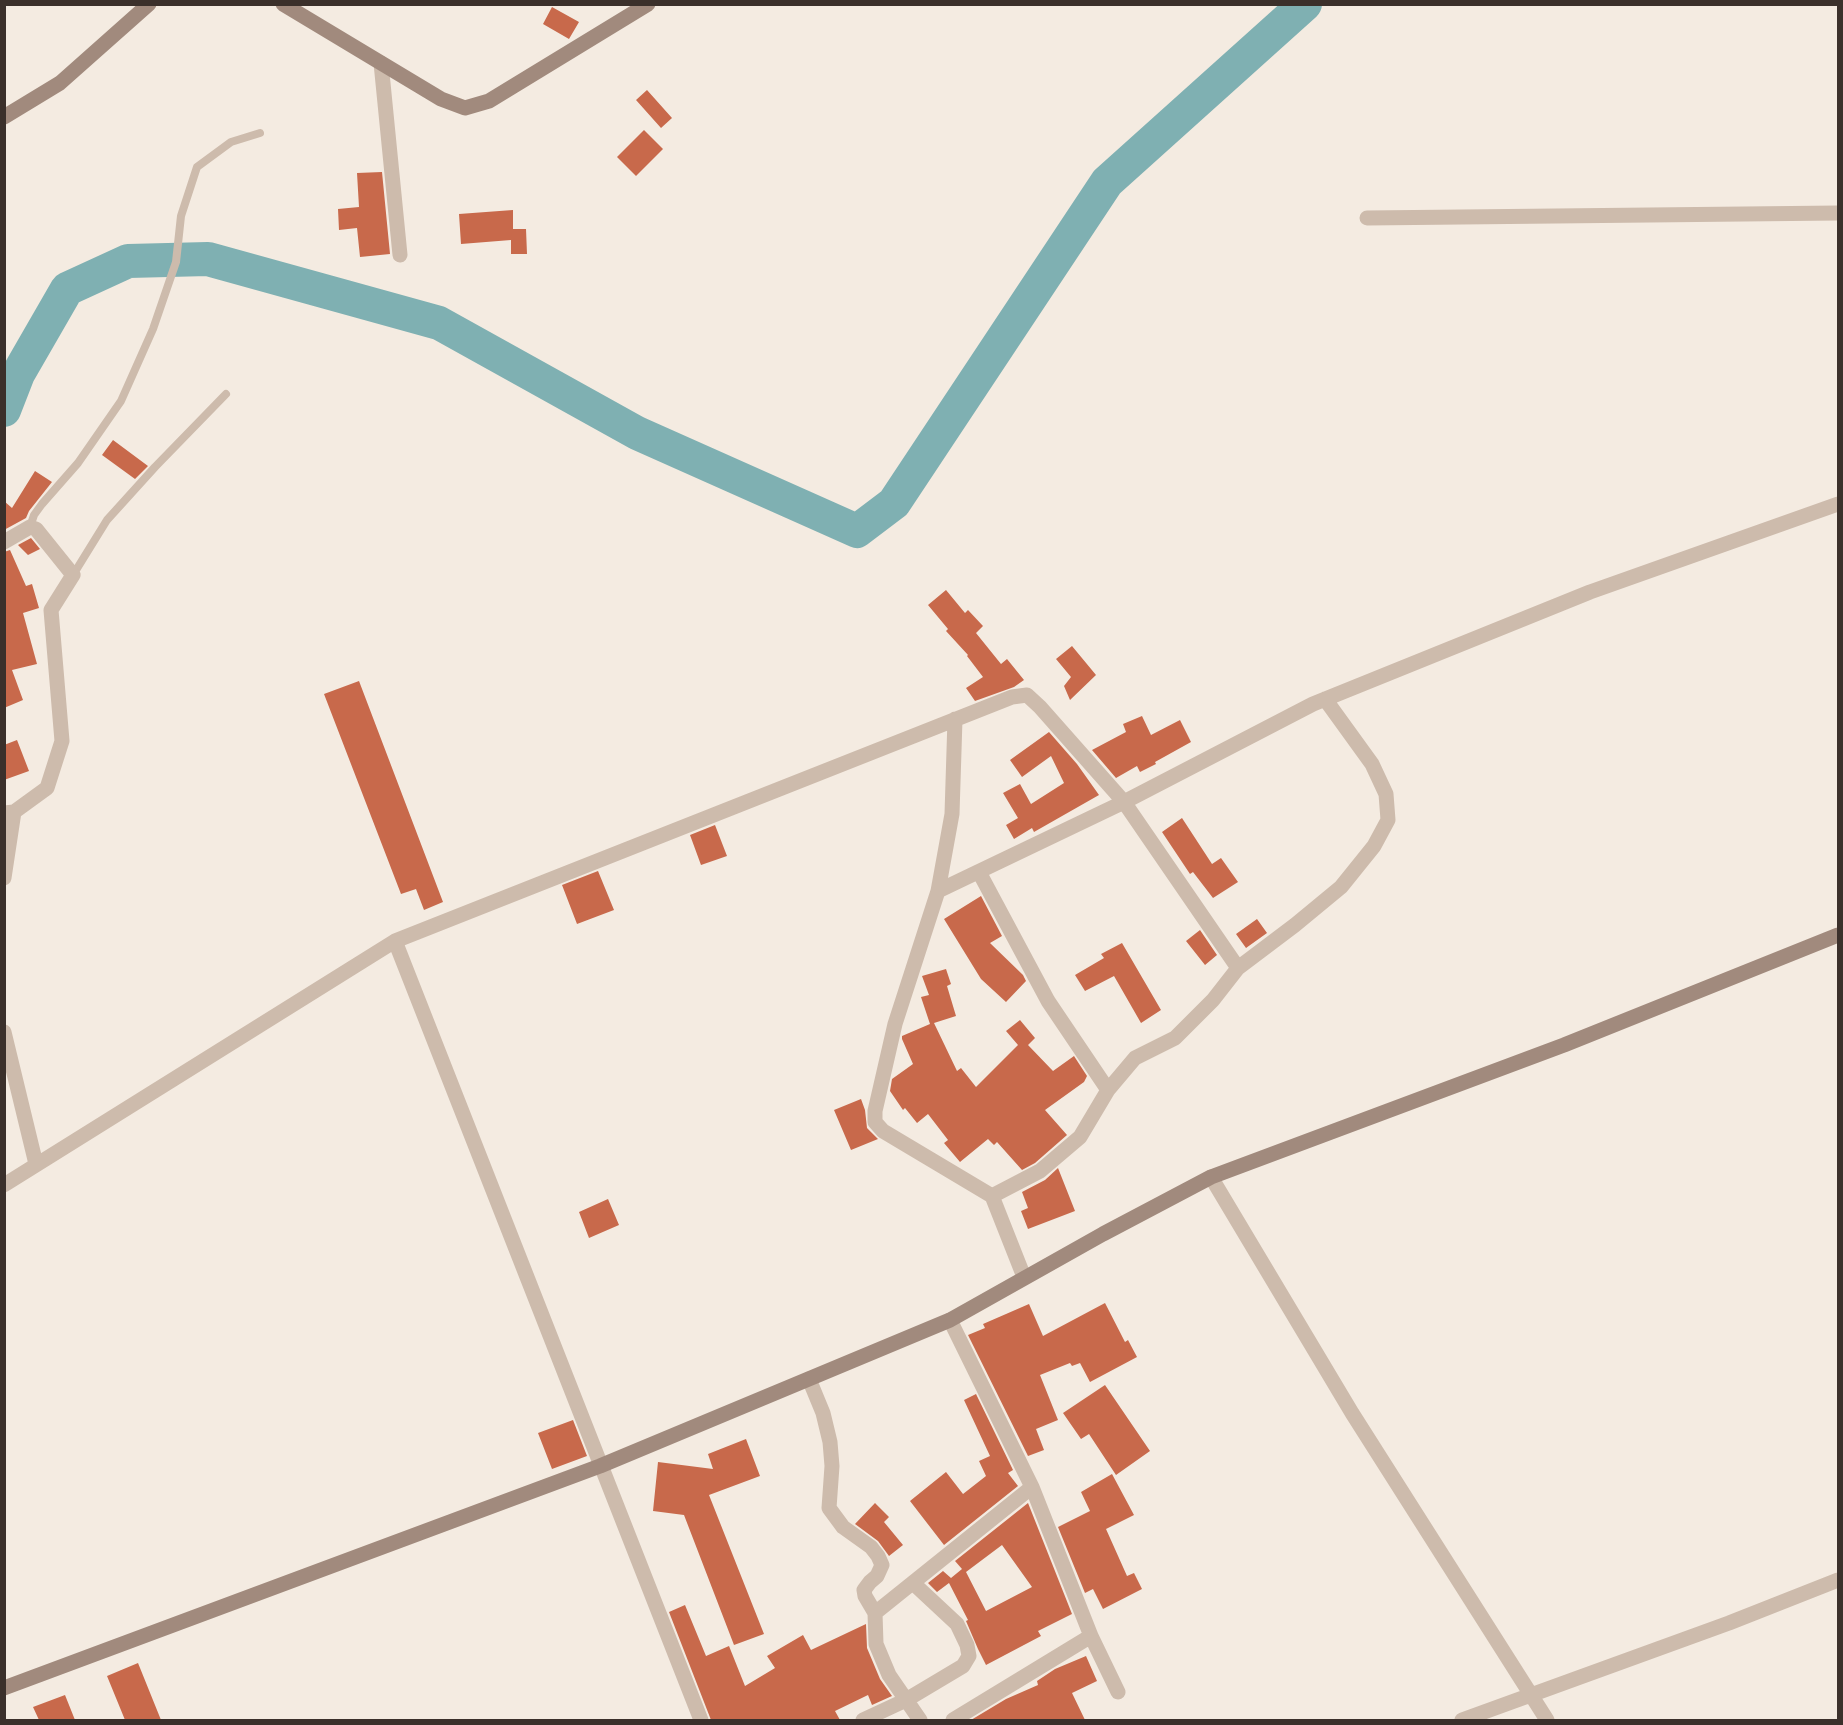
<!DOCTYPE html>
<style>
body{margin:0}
#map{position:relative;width:1843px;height:1725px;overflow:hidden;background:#f4ebe1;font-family:"Varela Round",sans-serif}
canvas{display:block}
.frame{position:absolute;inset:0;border:6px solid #3b302b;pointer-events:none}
</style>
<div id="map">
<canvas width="1843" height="1725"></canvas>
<div class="frame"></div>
</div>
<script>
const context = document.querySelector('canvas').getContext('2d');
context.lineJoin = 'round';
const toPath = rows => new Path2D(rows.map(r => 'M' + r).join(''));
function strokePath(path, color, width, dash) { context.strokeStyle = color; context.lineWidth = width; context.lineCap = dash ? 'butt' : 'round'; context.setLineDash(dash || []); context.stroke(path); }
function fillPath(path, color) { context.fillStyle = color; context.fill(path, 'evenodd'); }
strokePath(toPath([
 [4,410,18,374,67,289,128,261,208,259,439,323,637,433,857,531,894,503,1107,182,1305,4]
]), '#7fb0b2', 34);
fillPath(toPath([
 [552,7,579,22,569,39,543,24],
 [647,90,672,118,661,128,636,100],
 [644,130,663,149,636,176,617,157],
 [382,172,390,254,360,257,357,228,339,230,338,209,359,207,357,173],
 [513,210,513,229,526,229,527,254,511,254,511,240,461,244,459,214],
 [113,440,148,466,135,479,102,455],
 [35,471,52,482,29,511,26,518,4,530,4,501,12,508],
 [31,538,40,549,28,555,18,545],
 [10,550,26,586,32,584,39,608,23,613,37,664,12,670,23,700,4,708,4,552],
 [946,590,965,613,968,610,983,626,976,633,1001,664,1007,659,1024,680,1014,687,975,701,966,688,983,677,967,656,968,655,946,631,948,629,928,605],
 [1072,646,1096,675,1070,700,1064,686,1071,677,1056,659],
 [359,681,443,902,424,910,416,889,401,894,324,694],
 [1142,716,1151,735,1180,720,1191,742,1155,762,1156,764,1140,772,1137,766,1116,778,1092,750,1126,732,1123,724],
 [1049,732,1077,764,1099,795,1034,832,1032,828,1014,839,1006,825,1018,818,1003,793,1020,784,1031,804,1064,783,1051,756,1022,777,1010,760],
 [17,740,29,771,4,780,4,745],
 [1182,818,1212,864,1221,858,1238,882,1213,898,1193,872,1190,874,1162,832],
 [715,825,727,856,701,865,690,835],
 [598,871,614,910,577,924,562,885],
 [981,896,1002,936,990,943,1023,975,1026,981,1006,1002,981,979,944,919],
 [1257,919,1267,933,1246,948,1236,934],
 [1200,930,1217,955,1205,965,1186,941],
 [1122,943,1161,1010,1141,1023,1114,976,1085,991,1075,975,1104,958,1101,954],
 [946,969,951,984,947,986,956,1016,934,1023,957,1071,961,1068,976,1087,1018,1045,1006,1031,1020,1020,1035,1038,1028,1045,1053,1071,1074,1056,1087,1076,1084,1082,1045,1110,1067,1135,1035,1163,1022,1170,997,1142,994,1145,988,1139,960,1162,944,1143,948,1140,928,1114,917,1123,905,1108,903,1110,890,1091,892,1079,913,1064,902,1039,902,1036,930,1024,921,997,929,995,922,976],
 [861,1099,865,1110,867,1128,878,1139,851,1150,834,1110],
 [1058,1168,1075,1211,1028,1229,1021,1211,1028,1208,1022,1192,1045,1180],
 [608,1199,619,1225,589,1238,579,1212],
 [1105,1303,1125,1342,1128,1340,1137,1357,1090,1382,1080,1363,1072,1366,1070,1363,1040,1375,1058,1420,1036,1429,1044,1450,1028,1456,968,1335,985,1328,983,1324,1029,1304,1043,1336],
 [1105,1385,1150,1451,1116,1475,1089,1434,1081,1439,1063,1413],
 [976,1394,1013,1470,1008,1473,1018,1486,944,1545,910,1501,946,1472,963,1494,986,1476,979,1461,990,1456,964,1400],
 [573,1420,587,1456,552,1469,538,1433],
 [746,1439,760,1476,709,1495,764,1634,734,1645,684,1515,653,1511,658,1462,713,1469,708,1454],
 [1112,1474,1134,1515,1106,1529,1127,1576,1134,1573,1142,1589,1103,1609,1093,1589,1085,1593,1058,1527,1090,1511,1081,1492],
 [875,1503,889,1517,884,1522,903,1545,889,1556,878,1541,855,1524],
 [1028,1503,1072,1614,1038,1631,1041,1636,986,1665,978,1649,966,1621,968,1620,949,1583,937,1592,928,1583,943,1571,951,1578,962,1569,955,1561],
 [1002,1545,1032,1587,986,1611,966,1572],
 [685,1605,706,1656,729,1646,745,1686,775,1668,767,1656,803,1635,811,1650,866,1624,867,1648,880,1679,892,1696,872,1705,868,1695,835,1711,840,1720,711,1720,669,1612],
 [1086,1656,1097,1681,1072,1693,1085,1720,971,1720,1006,1699,1038,1685,1037,1681,1055,1669],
 [138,1663,161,1720,125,1720,107,1676],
 [65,1695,75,1720,39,1720,33,1707]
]), '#c8694b');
strokePath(toPath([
 [30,527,34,515,42,504,78,463,121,401,153,329,176,262,181,216,197,167,231,142,260,133],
 [73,575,107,520,155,467,226,394]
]), '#cdbbac', 8);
strokePath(toPath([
 [381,63,400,255],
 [1367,218,1838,213],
 [4,542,30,527,36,529,73,575,51,610,62,741,47,788,14,812,4,813],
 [955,719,952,814,938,891,895,1024,875,1111,875,1122,883,1131,992,1196,1024,1277],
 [979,872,1048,1001,1108,1090],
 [4,878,14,812],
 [938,891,1124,802,1313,704,1590,592,1838,504],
 [395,941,701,1720],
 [4,1032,36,1164],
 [1211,1177,1352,1413,1547,1720],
 [4,1185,395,941,1012,697,1027,695,1040,707,1124,802,1238,968],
 [992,1196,1040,1171,1080,1137,1108,1090,1135,1058,1175,1038,1213,1000,1238,968,1295,925,1341,887,1374,846,1388,820,1386,794,1372,764,1325,699],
 [950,1320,1032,1487,1091,1636,1118,1692],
 [809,1379,823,1413,830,1442,832,1466,829,1508,843,1527,871,1547,878,1556,882,1565,877,1576,870,1582,864,1590,865,1596,875,1613],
 [863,1720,906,1700,963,1666,969,1656,967,1645,957,1624,913,1583],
 [920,1720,889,1675,876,1644,875,1613,1032,1487],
 [953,1720,1091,1636],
 [1462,1720,1729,1623,1838,1580]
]), '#cdbbac', 15);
strokePath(toPath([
 [283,4,441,99,465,108,489,101,648,4],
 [4,117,60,83,149,4],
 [4,1688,600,1466,950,1320,1103,1234,1211,1177,1564,1045,1838,935]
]), '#a18a7d', 15);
</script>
